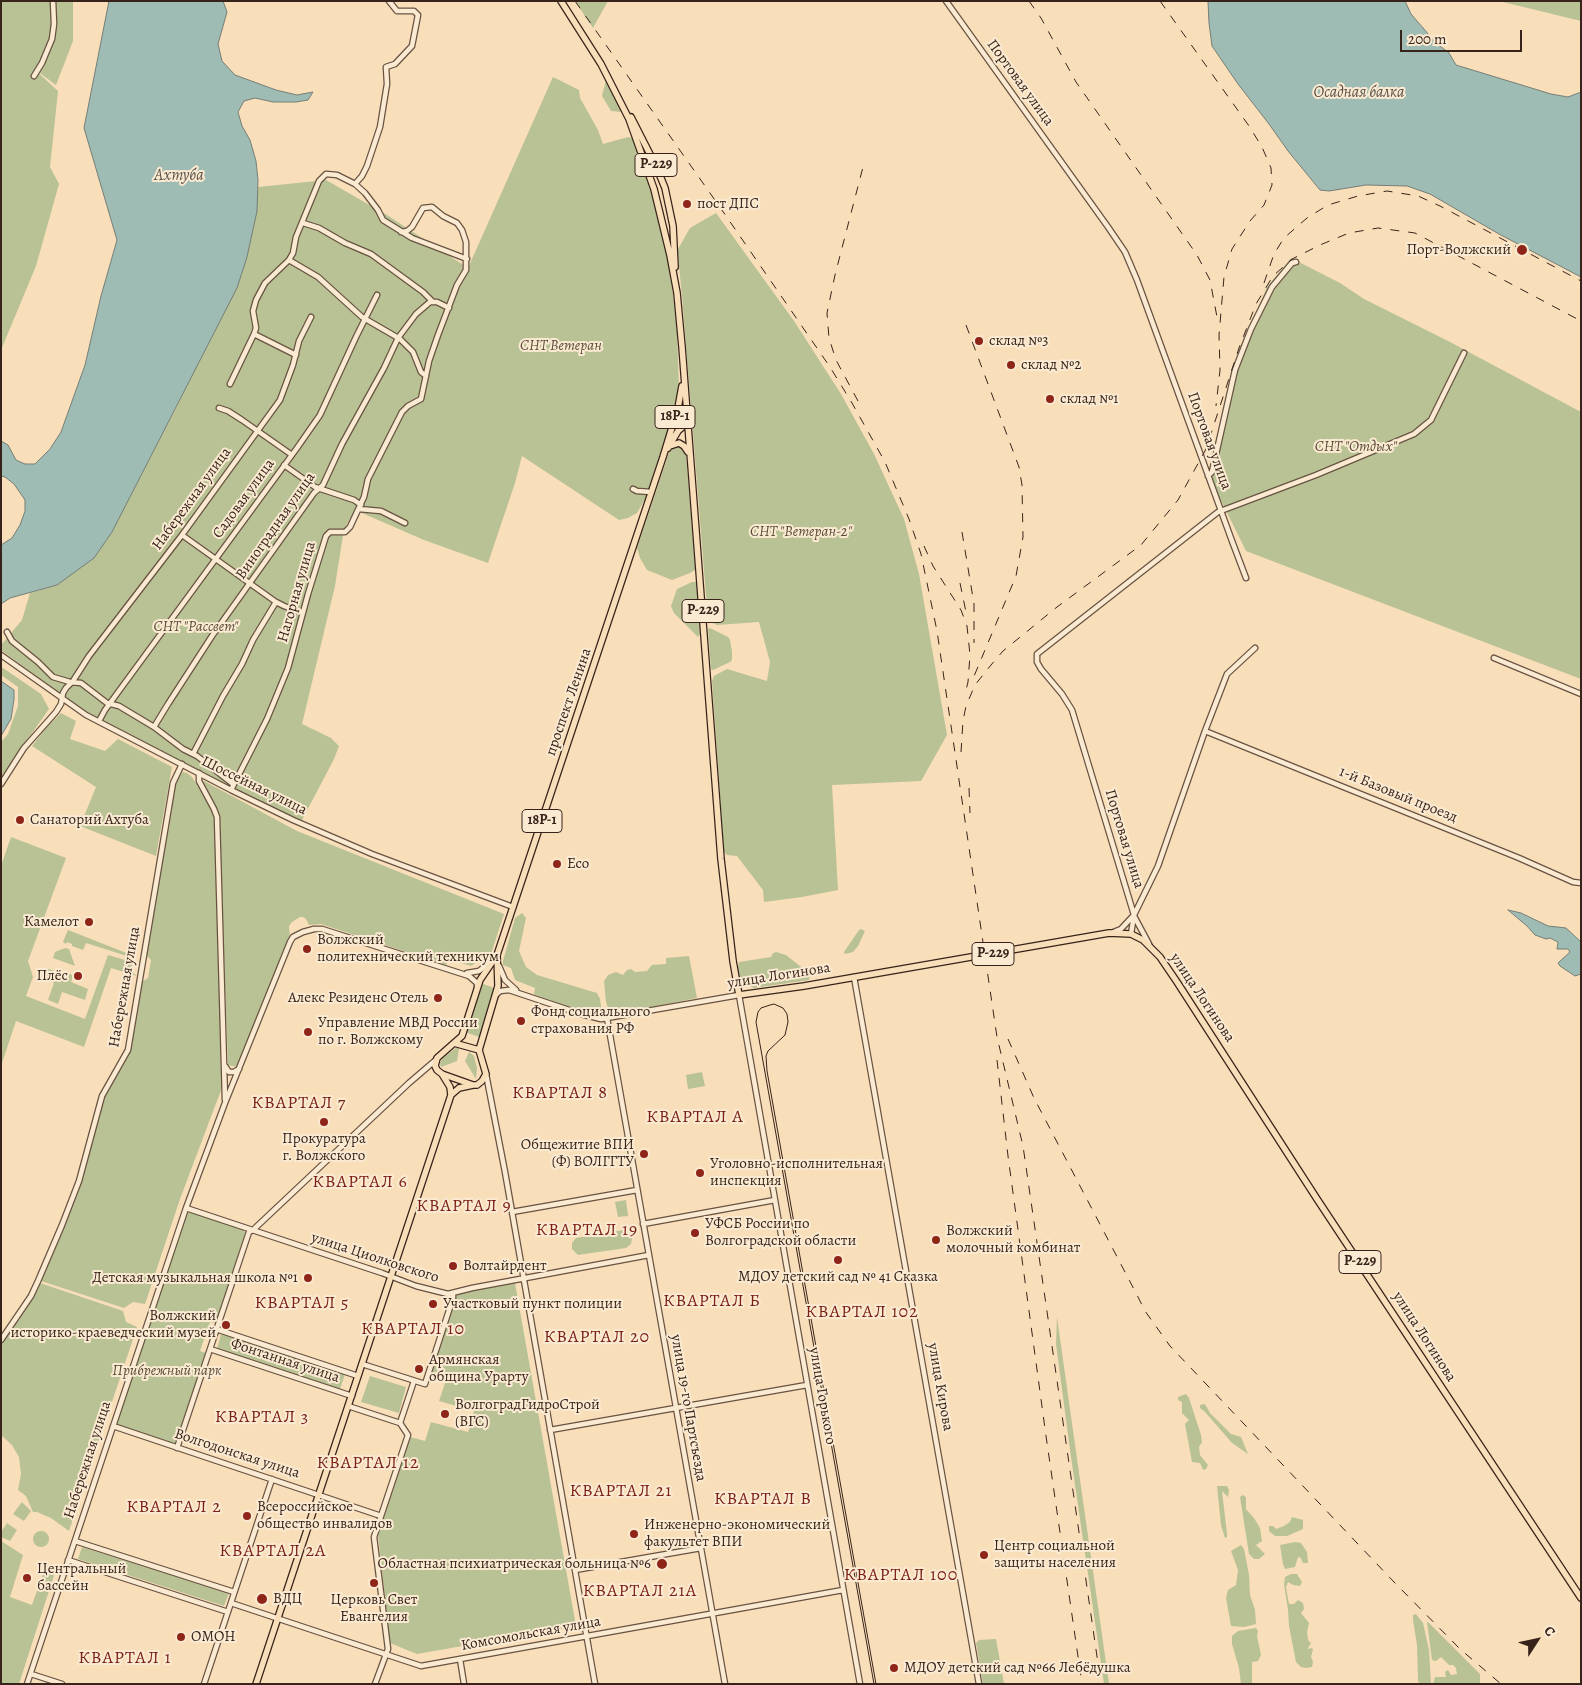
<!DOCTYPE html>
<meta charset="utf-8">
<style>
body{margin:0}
#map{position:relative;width:1582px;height:1685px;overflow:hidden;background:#f9deba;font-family:Alegreya,serif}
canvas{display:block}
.frame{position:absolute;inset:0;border:2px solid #38231a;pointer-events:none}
.north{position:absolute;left:1512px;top:1615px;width:50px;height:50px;-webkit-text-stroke:4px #fbead2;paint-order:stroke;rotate:55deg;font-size:14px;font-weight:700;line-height:20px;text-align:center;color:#38231a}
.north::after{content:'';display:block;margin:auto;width:18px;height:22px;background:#38231a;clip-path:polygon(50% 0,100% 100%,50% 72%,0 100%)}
.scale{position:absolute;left:1400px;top:30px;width:122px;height:22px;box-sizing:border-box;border:2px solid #38231a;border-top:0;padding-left:6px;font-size:15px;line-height:18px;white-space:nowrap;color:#38231a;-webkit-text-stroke:4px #fbead2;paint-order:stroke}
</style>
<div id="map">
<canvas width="1582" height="1685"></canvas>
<div class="frame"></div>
<div class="north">С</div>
<div class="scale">200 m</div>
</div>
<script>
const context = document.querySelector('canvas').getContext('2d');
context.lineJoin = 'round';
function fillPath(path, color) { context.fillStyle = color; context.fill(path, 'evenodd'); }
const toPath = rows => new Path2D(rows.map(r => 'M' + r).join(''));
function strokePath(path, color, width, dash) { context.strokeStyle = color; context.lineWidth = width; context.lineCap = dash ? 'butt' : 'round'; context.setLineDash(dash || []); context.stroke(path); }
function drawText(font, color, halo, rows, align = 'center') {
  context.font = font + ' Alegreya,serif'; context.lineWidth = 4; context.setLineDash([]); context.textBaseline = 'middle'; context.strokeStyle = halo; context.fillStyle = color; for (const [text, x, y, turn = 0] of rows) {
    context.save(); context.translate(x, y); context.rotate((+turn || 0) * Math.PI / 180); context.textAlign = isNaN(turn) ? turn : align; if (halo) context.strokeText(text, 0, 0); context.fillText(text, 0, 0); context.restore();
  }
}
fillPath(toPath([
 [1,1,73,1,73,41,56,85,33,68,58,91,50,167,59,184,36,266,1,350],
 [575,1,608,1,593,28],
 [1499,1,1581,1,1581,21],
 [553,77,579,90,580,98,598,130,603,144,628,137,633,138,654,199,663,234,673,294,677,330,679,388,675,409,645,499,637,513,628,518,619,520,522,456,515,483,488,563,424,540,355,510,344,529,335,586,302,724,331,738,339,746,334,759,301,822,228,787,78,708,1,650,1,645,22,620,30,593,57,585,106,541,176,408,241,275,254,222,258,187,326,180,387,215,468,268],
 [606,80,621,112,611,111,602,96],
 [716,213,794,321,841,394,874,454,904,519,919,574,947,735,921,781,832,785,838,890,802,897,764,902,763,890,737,856,727,855,724,852,712,681,714,676,727,669,767,681,770,662,759,622,717,625,711,622,707,608,682,296,678,256,678,249,690,228],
 [1291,258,1340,283,1364,299,1450,342,1581,412,1581,679,1246,551,1208,474,1233,366,1267,287],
 [674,446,680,446,686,453,695,565,695,570,690,573,672,580,647,570,640,558,637,548,670,450],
 [692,582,696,582,697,585,700,634,698,637,674,613,671,606,677,589],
 [710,628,728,637,730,640,732,652,732,660,730,662,713,670,711,669,708,629],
 [3,668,41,694,49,709,1,777,1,742,8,734,18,706,18,687,1,675,1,669],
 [61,713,76,721,70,739,105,751,118,739,172,767,156,856,80,826,96,787,32,746,47,727],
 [183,772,187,773,192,777,209,804,214,814,223,1085,180,1199,145,1304,133,1302,124,1308,41,1281,79,1186,104,1098,129,1055,142,982,148,978,151,960,146,955,175,784,177,778],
 [204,781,297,831,504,914,491,954,486,958,483,958,471,966,449,959,446,965,321,924,309,925,306,919,303,917,300,917,292,922,289,926,290,938,237,1067,228,1065,219,817,202,784],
 [11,837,66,858,28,961,33,977,26,996,85,1019,108,955,132,962,131,971,137,976,111,968,84,1047,16,1021,1,1066,1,866],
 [522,913,526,918,519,951,526,967,537,975,597,993,600,999,602,1014,596,1016,538,996,534,994,535,988,515,980,511,968,503,965,503,961,515,918],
 [861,929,865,931,858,946,853,952,845,954,844,952,859,930],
 [68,930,134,956,133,958,86,943,83,950,72,946,72,944,67,942,66,944,63,942],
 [65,948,69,949,75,966,53,958,55,952],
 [776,952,786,955,810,974,809,980,754,988,747,985,741,979,737,971,739,962,771,957,773,953],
 [689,956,697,998,615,1014,609,1011,606,1002,604,981,608,975,616,972,623,975,627,970,631,969,635,972,647,971,652,965,666,964,666,958],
 [46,968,68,976,70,974,73,975,71,982,88,989,85,1000,62,992,58,1004,48,1000,54,983,43,978],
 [483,984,492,987,494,990,479,1037,465,1032,481,985],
 [456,1048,459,1048,457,1061,441,1067,440,1063,443,1058],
 [469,1052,474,1056,477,1068,476,1079,465,1061],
 [702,1072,705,1086,688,1089,686,1075],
 [626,1200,628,1216,618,1217,615,1202],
 [191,1211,243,1229,245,1233,216,1323,210,1322,200,1351,206,1353,176,1445,116,1425,185,1215],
 [624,1230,629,1233,632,1238,631,1244,626,1248,578,1255,572,1249,572,1243,576,1238],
 [40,1283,123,1311,126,1322,137,1327,69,1531,51,1518,37,1512,33,1512,26,1496,18,1490,21,1474,19,1457,12,1445,1,1435,1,1344],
 [515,1283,576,1626,417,1654,390,1643,378,1535,410,1437,425,1441,431,1422,468,1432,474,1411,439,1401,446,1380,430,1375,457,1292],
 [1057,1317,1066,1381,1109,1684,1104,1684,1071,1457,1056,1344],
 [221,1334,345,1374,340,1389,217,1349],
 [370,1376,406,1387,399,1413,361,1402],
 [1186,1394,1189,1398,1201,1435,1202,1442,1199,1447,1200,1455,1208,1465,1206,1469,1203,1470,1200,1463,1192,1462,1185,1424,1189,1420,1182,1413,1182,1402,1178,1400,1178,1397],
 [1205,1404,1210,1413,1231,1434,1241,1437,1248,1454,1232,1443,1205,1412,1200,1408,1200,1405],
 [1217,1486,1227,1486,1229,1490,1228,1497,1222,1491,1227,1534,1227,1537,1225,1538,1221,1525],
 [1243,1495,1246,1497,1246,1509,1254,1518,1260,1528,1262,1541,1256,1545,1265,1554,1259,1559,1254,1559,1249,1554,1240,1497],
 [22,1502,31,1511,24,1521,13,1514],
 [1292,1517,1303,1520,1303,1529,1287,1536,1275,1536,1269,1531,1269,1526,1273,1526,1276,1529,1284,1526,1290,1522],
 [7,1523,17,1530,10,1541,1,1537,1,1532],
 '33 1539a8 8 0 1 1 16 0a8 8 0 1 1-16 0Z',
 [1,1541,23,1555,10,1597,32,1605,46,1565,57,1566,19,1684,1,1684],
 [1295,1542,1301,1543,1307,1552,1308,1563,1303,1563,1301,1558,1298,1557,1295,1567,1285,1569,1283,1564,1280,1545],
 [1241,1545,1244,1549,1249,1575,1250,1595,1255,1610,1256,1624,1244,1627,1231,1626,1226,1598,1228,1590,1236,1585,1238,1570,1231,1551],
 [82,1547,229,1593,224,1606,78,1559],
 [1291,1574,1297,1574,1302,1582,1300,1586,1293,1585,1288,1582,1286,1587,1289,1604,1294,1604,1298,1600,1303,1603,1304,1609,1301,1613,1309,1623,1307,1632,1308,1640,1311,1643,1308,1648,1308,1649,1311,1648,1313,1649,1311,1657,1313,1662,1312,1667,1306,1668,1301,1667,1296,1662,1289,1626,1288,1610,1284,1584,1285,1577],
 [1416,1614,1423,1623,1429,1650,1431,1684,1420,1684,1418,1681,1417,1645,1413,1620,1413,1615],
 [1427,1622,1428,1622,1480,1674,1480,1684,1433,1684,1435,1677,1446,1677,1445,1672,1448,1670,1451,1675,1457,1674,1456,1668,1453,1665,1449,1665,1441,1657,1436,1661,1432,1660],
 [1256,1628,1258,1631,1257,1636,1261,1655,1258,1661,1252,1662,1252,1684,1241,1684,1239,1668,1232,1644,1232,1636,1238,1631],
 [996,1639,1004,1684,983,1684,976,1643,979,1640]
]), '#b8c294');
const water = toPath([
 [109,1,223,1,227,12,218,44,222,61,235,75,276,90,297,95,313,92,308,100,296,102,273,102,255,98,244,101,238,112,242,126,250,140,256,161,258,180,257,211,247,257,237,288,112,532,94,558,57,585,10,598,1,604,1,545,12,538,20,525,25,511,25,500,14,484,5,477,1,476,1,441,8,445,16,460,25,464,35,464,50,449,61,432,85,365,101,296,117,240,84,128,109,1],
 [1208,1,1405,1,1411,14,1436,43,1449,53,1456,65,1551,94,1568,97,1581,92,1581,277,1499,234,1430,194,1407,186,1366,185,1329,191,1320,190,1288,151,1269,124,1238,84,1212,46,1209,23,1208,1],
 [1,681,14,690,14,699,11,719,1,736,1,681],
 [1508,910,1521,913,1548,926,1566,928,1581,942,1581,974,1575,976,1560,966,1558,963,1570,952,1568,949,1557,949,1558,942,1550,938,1546,939,1535,935,1527,926,1508,910]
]);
fillPath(water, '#9ebbb4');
strokePath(water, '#757e76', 1);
const minor = toPath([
 [946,1,1108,227,1125,252,1137,280,1232,541,1246,578],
 [34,76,42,63,52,39,54,24,53,1],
 [355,184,362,176,367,166,380,127,387,84,386,67,395,64,412,46,418,15,414,11,397,11,389,1],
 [303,223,319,228,345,243,371,254,423,292,432,301],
 [289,260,318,277,362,317,400,339,413,352,421,372,426,376],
 [254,334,296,355],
 [230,384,254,334,256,328,253,311,256,300,265,283,289,260,293,253,296,237,319,181,326,174,337,175,355,184,365,193,378,210,383,220,412,238,467,259],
 [219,408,228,411,242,420,292,455],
 [284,465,315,487,354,500,361,505],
 [1208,476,1212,472,1235,370,1251,329,1272,287,1292,263,1296,262],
 [633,489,637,491,651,492],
 [359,509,381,511,405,523],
 [182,535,276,602,284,606,303,613],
 [7,632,12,641,38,662,53,677,70,682,81,683,107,703,119,706,154,727,183,749,197,756,233,784],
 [1,655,86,715,231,790,293,820,372,854,513,907],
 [1494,658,1581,694],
 [99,721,105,710,297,448,320,415,356,337,377,295],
 [154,727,168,704,212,636,314,493,323,485,342,444,384,368,398,338,416,314,430,302,437,302,449,308],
 [1205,731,1519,858,1573,882,1581,883],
 [193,754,223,696,242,664,253,640,276,602],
 [199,773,199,781,214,809,217,817,225,1100],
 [1,784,24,748,56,712,61,704,63,693,66,688,73,681,89,656,182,535,280,400,293,365,299,341,311,317],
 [231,790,267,719,288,668,308,594,326,536,330,532,345,532,350,527,364,497,368,479,402,412,408,406,421,399,429,361,438,335,457,285,466,270,466,242,462,230,457,223,443,216,432,207,423,208,412,227,407,231,401,232],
 [1134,916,1149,944],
 [1111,933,1121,929,1134,915,1158,866,1205,731,1227,674,1255,648],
 [1131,934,1134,915,1072,710,1062,694,1041,669,1037,662,1037,654,1218,512,1316,475,1414,434,1431,420,1464,353],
 [499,966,505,980,516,990],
 [467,973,479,971,489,963],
 [854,977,979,1684],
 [496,995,500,991,509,990,581,1014,601,1019,739,995,860,1684],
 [607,1018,725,1684],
 [225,1066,229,1072,234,1072,239,1069],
 [486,1074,505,1172,595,1684],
 [186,1208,382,1273,416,1286,448,1294,472,1288,649,1255],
 [512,1212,637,1190],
 [643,1224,775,1200],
 [216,1329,358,1376],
 [1,1340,31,1296,38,1281,62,1225,79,1181,102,1096,128,1050,173,783,182,764],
 [210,1349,352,1396],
 [362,1364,425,1384,453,1298,453,1293],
 [348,1406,400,1423],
 [400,1423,414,1381],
 [113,1426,381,1516],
 [550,1430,807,1385],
 [177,1448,249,1232,253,1230,409,1083,437,1059],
 [75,1541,234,1592],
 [68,1560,228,1612],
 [575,1570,701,1548],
 [231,1603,421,1666,843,1590],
 [460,1659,464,1684],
 [31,1674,62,1684],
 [27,1684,186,1208,225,1103,290,942,293,937,303,932,314,929,322,929,469,976,477,983,477,988],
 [204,1684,272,1479],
 [375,1684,388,1649,374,1537,408,1435,400,1423]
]);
const major = toPath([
 [561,1,601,64,629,119,654,189,670,255,677,293,682,347,721,859,733,961,739,995,804,986,1109,933,1131,934,1143,940,1160,957,1177,982,1317,1199,1581,1598],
 [631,117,656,166,665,188,673,226,675,267],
 [670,446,679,443,684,446,688,452],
 [668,448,678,431,687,423],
 [497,955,498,986,479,1050,486,1074,482,1081,477,1085,473,1085,442,1074,437,1070,435,1066,437,1058,462,1036,480,980,497,955,663,457,678,408,682,386],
 [454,1043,479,1050],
 [451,1095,459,1088,473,1085],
 [256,1684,451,1095,450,1087,442,1074]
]);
strokePath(minor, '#685242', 7);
strokePath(major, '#38231a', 8);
strokePath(minor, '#fbead2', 4.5);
strokePath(major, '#f9deba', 5.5);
strokePath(toPath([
 [874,1684,756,1022,758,1012,761,1008,770,1005,774,1004,783,1008,787,1014,788,1022,785,1035,768,1051,766,1056,767,1071,876,1684]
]), '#38231a', 1);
strokePath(toPath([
 [575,1,724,213,830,367,852,403,885,462,909,519,921,554,937,631,997,1037,1023,1146,1101,1684],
 [1029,1,1041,18,1076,82,1197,255,1210,280,1217,317],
 [1160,1,1249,126,1262,147,1271,168,1272,185,1264,205,1250,221,1232,249,1224,277,1219,335,1220,370,1216,406],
 [1264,283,1274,254,1284,238,1307,218,1328,205,1358,196,1387,191,1418,196,1440,206,1581,281],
 [966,325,1019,467,1022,485,1023,537,1016,576,972,681],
 [858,401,836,360,829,338,827,313,835,275,863,167],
 [962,532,974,604,974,643],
 [924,546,933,566,961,610,967,626,970,655,968,682,965,694],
 [960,583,966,612],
 [961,752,963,721,966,706,975,685,991,665,1003,651,1057,607,1141,545,1178,500,1206,449,1239,348,1256,304,1273,276,1292,259,1320,245,1349,233,1378,228,1415,233,1581,321],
 [969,788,970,813],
 [1008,1039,1034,1098,1137,1295,1145,1311,1170,1346,1394,1582,1460,1649,1501,1684],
 [997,1060,1008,1156,1046,1436,1082,1684]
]), '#38231a', 1, [9, 9]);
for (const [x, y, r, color] of [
 [687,204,5,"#8f2418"],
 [1522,250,6,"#8f2418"],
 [979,341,5,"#8f2418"],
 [1011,365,5,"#8f2418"],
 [1050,399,5,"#8f2418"],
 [20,820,5,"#8f2418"],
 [557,864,5,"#8f2418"],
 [89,922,5,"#8f2418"],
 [307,949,5,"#8f2418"],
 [78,976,5,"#8f2418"],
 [438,998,5,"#8f2418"],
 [521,1021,5,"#8f2418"],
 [308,1032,5,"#8f2418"],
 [324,1122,5,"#8f2418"],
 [644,1154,5,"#8f2418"],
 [700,1173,5,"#8f2418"],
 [695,1233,5,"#8f2418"],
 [936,1240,5,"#8f2418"],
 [838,1260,5,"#8f2418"],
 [453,1266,5,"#8f2418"],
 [308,1278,5,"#8f2418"],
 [433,1304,5,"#8f2418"],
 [226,1325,5,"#8f2418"],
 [419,1369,5,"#8f2418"],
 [445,1414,5,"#8f2418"],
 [247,1516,5,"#8f2418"],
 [634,1534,5,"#8f2418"],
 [984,1555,5,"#8f2418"],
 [662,1564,6,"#8f2418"],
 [27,1578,5,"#8f2418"],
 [374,1583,5,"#8f2418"],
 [262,1599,6,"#8f2418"],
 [181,1637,5,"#8f2418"],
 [894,1668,5,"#8f2418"]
]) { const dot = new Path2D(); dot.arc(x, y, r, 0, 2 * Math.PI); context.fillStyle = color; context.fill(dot); strokePath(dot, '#fbead2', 2); }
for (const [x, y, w] of [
 [656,165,42],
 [675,417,40],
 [703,611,42],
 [542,821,40],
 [993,954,42],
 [1360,1262,42]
]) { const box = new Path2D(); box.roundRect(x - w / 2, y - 11.5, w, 23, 4); context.fillStyle = '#fbead2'; context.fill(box); strokePath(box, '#38231a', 1); }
drawText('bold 14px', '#38231a', null, [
 ["Р-229",656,165],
 ["18Р-1",675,417],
 ["Р-229",703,611],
 ["18Р-1",542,821],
 ["Р-229",993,954],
 ["Р-229",1360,1262]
]);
drawText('15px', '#38231a', '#fbead2', [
 ["Портовая улица",1020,83,54],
 ["Портовая улица",1209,441,70],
 ["Набережная улица",192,499,-54],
 ["Садовая улица",244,499,-54],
 ["Виноградная улица",276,526,-55],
 ["Нагорная улица",297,592,-74],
 ["проспект Ленина",569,702,-71],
 ["Шоссейная улица",254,786,26],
 ["1-й Базовый проезд",1398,795,22],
 ["Портовая улица",1124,839,73],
 ["улица Логинова",779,976,-9],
 ["Набережная улица",125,987,-80],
 ["улица Логинова",1202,998,56],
 ["улица Циолковского",375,1258,18],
 ["улица Логинова",1424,1337,57],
 ["Фонтанная улица",285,1361,18],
 ["улица Кирова",940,1387,80],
 ["улица Горького",822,1396,80],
 ["улица 19-го Партсъезда",688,1408,80],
 ["Волгодонская улица",237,1454,18],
 ["Набережная улица",88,1460,-72],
 ["Комсомольская улица",531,1634,-10]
]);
drawText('15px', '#38231a', '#fbead2', [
 ["пост ДПС",697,204],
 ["Порт-Волжский",1511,250,"right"],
 ["склад №3",989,341],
 ["склад №2",1021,365],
 ["склад №1",1060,399],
 ["Санаторий Ахтуба",30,820],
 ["Eco",567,864],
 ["Камелот",79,922,"right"],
 ["Волжский",317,940],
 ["политехнический техникум",317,957],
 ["Плёс",68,976,"right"],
 ["Алекс Резиденс Отель",428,998,"right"],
 ["Фонд социального",531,1012],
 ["страхования РФ",531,1029],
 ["Управление МВД России",318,1023],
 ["по г. Волжскому",318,1040],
 ["Прокуратура",324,1139,"center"],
 ["г. Волжского",324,1156,"center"],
 ["Общежитие ВПИ",634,1145,"right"],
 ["(Ф) ВОЛГГТУ",634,1162,"right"],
 ["Уголовно-исполнительная",710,1164],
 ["инспекция",710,1181],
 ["УФСБ России по",705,1224],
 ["Волгоградской области",705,1241],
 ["Волжский",946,1231],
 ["молочный комбинат",946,1248],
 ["Волтайрдент",463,1266],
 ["МДОУ детский сад № 41 Сказка",838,1277,"center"],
 ["Детская музыкальная школа №1",298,1278,"right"],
 ["Участковый пункт полиции",443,1304],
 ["Волжский",216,1316,"right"],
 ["историко-краеведческий музей",216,1333,"right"],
 ["Армянская",429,1360],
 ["община Урарту",429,1377],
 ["ВолгоградГидроСтрой",455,1405],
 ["(ВГС)",455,1422],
 ["Всероссийское",257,1507],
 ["общество инвалидов",257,1524],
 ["Инженерно-экономический",644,1525],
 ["факультет ВПИ",644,1542],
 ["Центр социальной",994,1546],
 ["защиты населения",994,1563],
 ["Областная психиатрическая больница №6",651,1564,"right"],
 ["Центральный",37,1569],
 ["бассейн",37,1586],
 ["ВДЦ",273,1599],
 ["Церковь Свет",374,1600,"center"],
 ["Евангелия",374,1617,"center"],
 ["ОМОН",191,1637],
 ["МДОУ детский сад №66 Лебёдушка",904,1668]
], 'left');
drawText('italic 15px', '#584b38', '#fbead2', [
 ["СНТ Ветеран",561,346],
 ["СНТ \"Отдых\"",1356,447],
 ["СНТ \"Ветеран-2\"",801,532],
 ["СНТ \"Рассвет\"",196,627],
 ["Прибрежный парк",167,1371]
]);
drawText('italic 16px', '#575148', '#fbead2', [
 ["Осадная балка",1359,93],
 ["Ахтуба",179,176]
]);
context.letterSpacing = '1px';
drawText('18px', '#7a1f14', '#fbead2', [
 ["КВАРТАЛ 8",560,1094],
 ["КВАРТАЛ 7",299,1104],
 ["КВАРТАЛ А",695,1118],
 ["КВАРТАЛ 6",360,1183],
 ["КВАРТАЛ 9",464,1207],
 ["КВАРТАЛ 19",587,1231],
 ["КВАРТАЛ Б",712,1302],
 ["КВАРТАЛ 5",302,1304],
 ["КВАРТАЛ 102",862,1313],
 ["КВАРТАЛ 10",413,1330],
 ["КВАРТАЛ 20",597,1338],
 ["КВАРТАЛ 3",262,1418],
 ["КВАРТАЛ 12",368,1464],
 ["КВАРТАЛ 21",621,1492],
 ["КВАРТАЛ В",763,1500],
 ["КВАРТАЛ 2",174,1508],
 ["КВАРТАЛ 2А",273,1552],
 ["КВАРТАЛ 100",901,1576],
 ["КВАРТАЛ 21А",640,1592],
 ["КВАРТАЛ 1",125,1659]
]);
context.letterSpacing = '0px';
</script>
